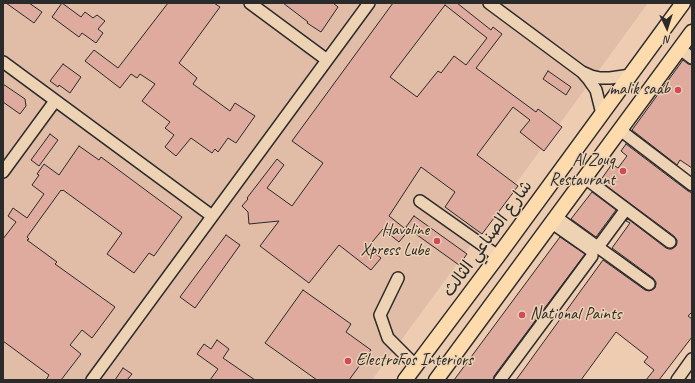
<!DOCTYPE html>
<meta charset="utf-8">
<style>
body{margin:0}
#map{position:relative;width:695px;height:383px;overflow:hidden;background:#edccb2;font-family:Caveat,sans-serif}
canvas{display:block}
.frame{position:absolute;inset:0;border:4px solid #2b2b2b;pointer-events:none}
.north{position:absolute;left:647px;top:8px;width:40px;height:40px;-webkit-text-stroke:3px #edd2b4;paint-order:stroke;rotate:176deg;font-size:11px;font-weight:700;line-height:16px;text-align:center;color:#2b2b2b}
.north::after{content:'';display:block;margin:auto;width:14px;height:18px;background:#2b2b2b;clip-path:polygon(50% 0,100% 100%,50% 72%,0 100%)}
</style>
<div id="map">
<canvas width="695" height="383"></canvas>
<div class="frame"></div>
<div class="north">N</div>
</div>
<script>
const context = document.querySelector('canvas').getContext('2d');
context.lineJoin = 'round';
function fillPath(path, color) { context.fillStyle = color; context.fill(path, 'evenodd'); }
const toPath = rows => new Path2D(rows.map(r => 'M' + r).join(''));
function strokePath(path, color, width, dash) { context.strokeStyle = color; context.lineWidth = width; context.lineCap = dash ? 'butt' : 'round'; context.setLineDash(dash || []); context.stroke(path); }
function drawText(font, color, halo, rows, align = 'center') {
  context.font = font + ' Caveat,"Playpen Sans Arabic",sans-serif'; context.lineWidth = 3; context.setLineDash([]); context.textBaseline = 'middle'; context.strokeStyle = halo; context.fillStyle = color; for (const [text, x, y, turn = 0] of rows) {
    context.save(); context.translate(x, y); context.rotate((+turn || 0) * Math.PI / 180); context.textAlign = isNaN(turn) ? turn : align; if (halo) context.strokeText(text, 0, 0); context.fillText(text, 0, 0); context.restore();
  }
}
fillPath(toPath([
 [3,3,648,3,372,380,3,380]
]), '#e1bca7');
const building = toPath([
 [6,3,29,3,42,12,34,23,6,3],
 [62,3,81,17,85,12,93,18,97,15,105,21,98,29,103,33,96,43,82,33,79,37,52,17,62,3],
 [168,3,214,3,220,7,179,63,197,78,193,84,230,111,235,103,255,116,236,143,228,138,218,152,215,149,212,153,191,138,176,156,165,147,174,135,165,128,170,122,142,101,155,84,140,74,137,78,131,74,120,88,85,61,94,50,118,68,168,3],
 [283,3,333,3,338,7,321,32,307,23,308,22,283,3],
 [393,3,457,3,491,30,493,27,502,34,476,68,536,112,538,109,562,127,544,151,520,132,530,120,513,107,477,155,518,186,482,234,445,207,455,192,421,167,389,216,408,231,399,242,383,229,368,247,381,258,371,270,339,245,309,283,260,246,279,221,249,224,248,212,242,206,248,199,247,198,277,159,284,165,267,188,292,206,323,163,292,141,393,3],
 [445,5,487,38,466,65,454,56,441,73,438,71,417,97,390,77,445,5],
 [683,60,688,64,692,65,692,168,680,160,677,165,632,130,683,60],
 [63,64,81,77,70,93,59,85,58,87,50,81,63,64],
 [548,71,571,87,566,95,543,79,548,71],
 [3,84,25,99,26,106,20,114,3,102,3,84],
 [50,134,58,140,39,166,31,160,50,134],
 [626,144,688,191,692,193,692,312,688,316,692,319,692,337,659,380,646,380,654,370,644,362,648,357,616,332,581,380,516,380,603,260,645,290,649,291,652,290,655,288,656,284,656,282,653,278,612,248,630,223,626,221,628,219,666,248,669,249,672,249,676,246,677,243,677,240,674,236,600,181,612,164,618,168,627,156,621,151,626,144],
 [79,146,99,160,101,157,182,217,154,256,149,253,134,273,107,254,122,233,63,190,62,191,61,190,27,237,29,239,27,240,57,262,55,264,115,307,92,338,82,330,70,345,81,354,61,380,46,380,49,375,3,341,3,239,16,222,8,216,13,208,27,218,44,194,32,185,39,175,37,174,44,164,59,175,79,146],
 [592,192,616,210,596,237,571,219,592,192],
 [414,216,467,254,459,265,406,227,414,216],
 [226,235,240,245,195,308,180,297,226,235],
 [560,237,585,254,494,376,493,380,454,380,560,237],
 [303,290,351,324,346,332,371,350,349,380,317,380,265,343,303,290],
 [217,340,229,349,223,358,255,380,210,380,218,369,197,354,204,344,211,349,217,340],
 [123,368,132,374,127,380,115,380,123,368]
]);
fillPath(building, '#dfab9e');
strokePath(building, '#2b2b2b', 1);
const minor = toPath([
 [250,3,327,60],
 [489,3,582,72,589,80,596,90,602,114],
 [680,49,692,58],
 [3,62,212,216],
 [582,72,591,76,600,78,610,78,631,75],
 [620,130,692,185],
 [3,172,55,101],
 [585,178,670,242],
 [420,201,498,256],
 [556,217,649,284],
 [598,247,626,209],
 [398,278,380,315,388,338,416,366],
 [92,380,369,3],
 [500,380,592,256,592,251,552,223],
 [677,380,692,359]
]);
const major = toPath([
 [405,380,498,256,683,3],
 [436,380,692,32]
]);
strokePath(minor, '#2b2b2b', 14);
strokePath(major, '#2b2b2b', 17);
strokePath(minor, '#edd2b4', 11);
strokePath(major, '#fedbac', 14);
for (const [x, y, r, color] of [
 [678,90,4,"#d1495b"],
 [623,171,4,"#d1495b"],
 [437,241,4,"#d1495b"],
 [522,315,4,"#d1495b"],
 [348,361,4,"#d1495b"]
]) { const dot = new Path2D(); dot.arc(x, y, r, 0, 2 * Math.PI); context.fillStyle = color; context.fill(dot); strokePath(dot, '#edd2b4', 1.5); }
drawText('17px', '#2b2b2b', '#edd2b4', [
 ["malik saab",670,90],
 ["Al Zouq",615,161],
 ["Restaurant",615,181],
 ["Havoline",429,231],
 ["Xpress Lube",429,251],
 ["National Paints",530,315,"left"],
 ["ElectroFos Interiors",356,361,"left"]
], 'right');
drawText('17px', '#2b2b2b', '#edd2b4', [
 ["شارع الصناعي الثالث",488,239,-54]
]);
</script>
